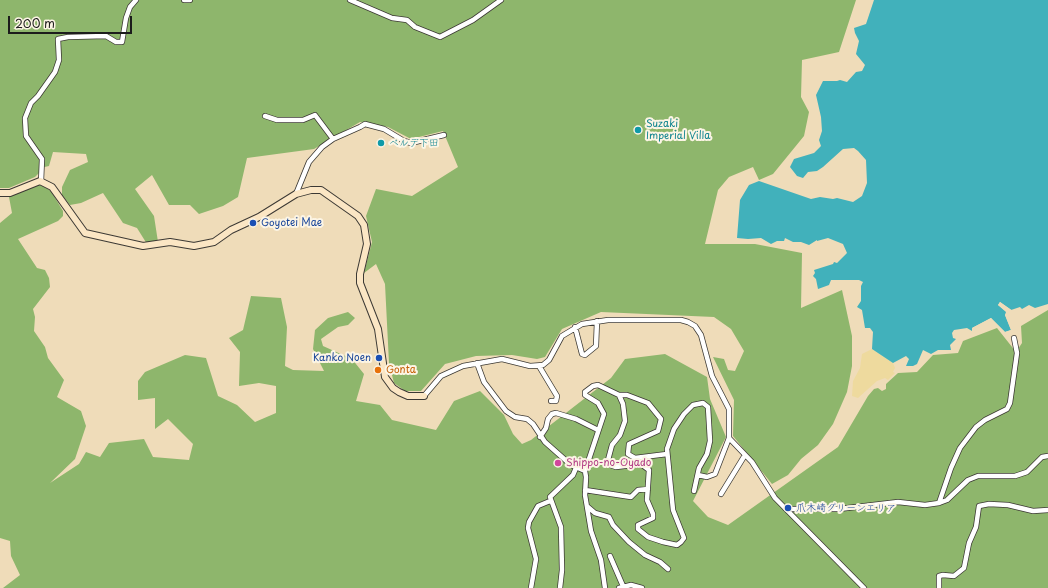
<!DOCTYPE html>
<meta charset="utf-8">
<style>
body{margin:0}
#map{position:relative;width:1048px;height:588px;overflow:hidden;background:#efdcb9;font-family:"Playpen Sans",sans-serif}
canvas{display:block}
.scale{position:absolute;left:8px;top:16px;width:124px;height:18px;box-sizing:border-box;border:2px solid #1c1c1c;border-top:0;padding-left:5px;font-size:12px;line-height:14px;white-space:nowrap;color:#1c1c1c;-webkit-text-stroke:3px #fcf5e5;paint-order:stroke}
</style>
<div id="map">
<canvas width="1048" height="588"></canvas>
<div class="scale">200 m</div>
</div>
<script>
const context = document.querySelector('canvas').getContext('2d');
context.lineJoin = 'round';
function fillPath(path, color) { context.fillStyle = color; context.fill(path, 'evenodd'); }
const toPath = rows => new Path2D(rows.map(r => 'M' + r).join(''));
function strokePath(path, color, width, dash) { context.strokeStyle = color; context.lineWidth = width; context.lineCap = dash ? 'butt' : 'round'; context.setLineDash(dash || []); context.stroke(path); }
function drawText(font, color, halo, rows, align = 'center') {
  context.font = font + ' "Playpen Sans","Klee One",sans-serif'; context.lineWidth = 4; context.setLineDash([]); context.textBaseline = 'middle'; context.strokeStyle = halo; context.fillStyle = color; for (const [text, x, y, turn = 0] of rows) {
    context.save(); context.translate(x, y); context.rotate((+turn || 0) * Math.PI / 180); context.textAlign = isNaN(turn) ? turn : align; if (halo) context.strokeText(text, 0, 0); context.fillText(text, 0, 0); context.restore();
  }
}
fillPath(toPath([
 [0,0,856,0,839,52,802,60,801,97,809,112,804,136,773,174,759,180,753,167,729,177,718,190,705,244,755,244,802,253,801,308,842,290,852,336,852,366,847,392,833,424,818,445,801,459,788,475,772,484,733,436,734,400,713,357,724,359,728,370,735,371,744,351,731,329,714,317,601,312,562,329,545,357,537,359,512,355,476,356,445,364,421,391,405,391,394,383,389,363,385,284,376,264,364,273,372,242,366,216,376,189,412,196,458,167,443,131,411,139,388,127,360,122,314,149,247,158,238,197,223,206,199,214,190,205,169,205,152,175,135,189,154,216,158,242,147,244,137,228,123,223,103,193,81,203,70,205,62,195,62,187,70,170,88,162,86,154,53,152,49,166,40,168,39,173,35,177,9,188,0,188],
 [34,185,42,185,51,191,63,211,63,216,58,221,18,239,37,268,45,270,49,278,50,287,33,309,35,317,34,331,45,347,48,358,64,380,57,397,81,411,86,426,75,459,50,483,79,464,86,452,100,457,109,443,144,439,153,457,189,460,193,444,168,419,155,429,155,398,138,400,138,381,145,372,185,355,206,358,218,396,237,405,255,422,276,413,276,386,259,383,239,386,240,352,229,338,243,330,251,296,281,298,287,327,285,366,293,370,324,371,313,349,315,330,328,318,348,312,355,318,348,325,338,327,321,339,323,346,352,359,364,374,356,401,380,405,392,420,436,430,454,401,480,391,504,415,513,434,522,444,531,440,611,378,625,359,665,354,707,377,710,399,726,437,693,501,708,517,728,525,838,447,868,396,874,389,878,388,882,391,886,389,886,384,898,373,917,372,933,355,958,353,963,341,997,328,1016,352,1022,343,1021,326,1048,310,1048,588,3,588,20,575,11,556,10,541,0,538,0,223,12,213,9,197]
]), '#8eb66c');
fillPath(toPath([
 [872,349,893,363,895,368,893,372,895,373,888,380,885,378,877,381,858,398,852,396,853,381,860,368,862,354]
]), '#eeda9e');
fillPath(toPath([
 [874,0,1048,0,1048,304,1035,308,1029,305,1022,309,1020,307,1011,310,1000,302,998,305,1007,312,1005,315,1011,330,1005,332,991,318,972,328,972,331,967,328,954,330,952,333,953,338,956,339,950,345,951,350,938,350,931,354,923,350,917,364,913,366,906,366,909,359,906,356,893,363,872,349,873,332,870,328,865,328,862,310,857,307,861,301,861,286,863,282,859,280,831,280,829,285,818,289,816,279,813,276,815,273,814,270,833,264,834,262,837,263,847,253,843,244,828,238,817,241,817,240,809,245,801,242,793,242,785,238,784,241,777,241,771,244,761,238,748,239,737,238,740,200,749,185,759,181,811,199,820,197,833,199,837,198,853,202,862,196,867,183,866,160,858,151,854,148,843,149,823,167,817,171,808,172,803,178,797,176,790,167,794,159,814,153,821,146,819,140,822,131,821,117,816,95,823,81,837,81,840,80,847,82,856,72,862,71,865,65,856,54,859,41,855,33,854,28,866,24]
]), '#41b1bb');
fillPath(toPath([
 [1000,302,1013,311,1010,311,1001,305,1008,311,1007,315,1012,332,1004,334,991,321,974,329,973,333,972,328,991,318,1005,332,1011,330,1005,315,1006,312,998,305]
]), '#efdcb9');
const minor = toPath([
 [184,0,190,0],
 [350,0,392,18,407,20,415,27,440,37,473,20,501,0],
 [265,116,277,120,303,120,315,115,333,139],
 [41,182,42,159,26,136,25,118,31,103,38,96,55,72,59,60,58,39,68,37,106,36,116,42,122,42,126,18,130,7,136,0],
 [296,194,309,162,322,147,333,139,360,127,365,124,384,129,404,141,411,143,444,135],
 [575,327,582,354,585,355,596,346,597,321],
 [477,363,484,382,506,411,515,417,527,419,533,424,545,442,571,465,585,471],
 [539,366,557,396,556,401,551,401],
 [619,395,623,404,625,421,620,435,612,445,608,460,610,465,616,467,641,464,649,470,647,500,653,514,653,518,638,525,638,529,648,537,663,542,677,545,681,542,684,538,673,510,667,449,674,429,684,414,693,405,703,403,708,407,710,441,707,454,699,468,694,491],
 [424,396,441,376,463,366,502,359,530,366,543,365,549,360,562,336,582,324,608,320,681,320,688,322,695,326,701,335,712,376,729,409,729,438,752,462,775,498,864,588],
 [540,437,546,428,548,419,552,414,556,413,576,419,598,430],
 [698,475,707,477,715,474,729,438],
 [585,490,631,497,638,490,648,489],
 [721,494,745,455],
 [939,503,951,468,960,448,976,427,985,420,1007,409,1010,403,1017,353,1014,338],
 [588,507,595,513,609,517,613,525,629,542,645,555,660,562,668,569],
 [787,509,839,509,898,502,925,505,939,503,947,500,968,480,978,476,1015,476,1027,472,1042,457,1048,456],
 [610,556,623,586],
 [531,588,536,559,528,528,529,522,538,506,550,501],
 [560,588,562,570,561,527,550,497,573,475,576,468],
 [605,588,601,560,591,531,585,495,586,477,585,471,604,414,598,403,585,395,585,392,593,386,598,385,619,395,627,395,648,403,661,419,658,431,629,444,628,454,635,458,667,454],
 [619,588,631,585,642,588],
 [939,588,939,576,943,575,954,576,964,568,969,543,976,527,979,506,989,504,1008,505,1033,511,1048,510]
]);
const secondary = toPath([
 [0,193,10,193,40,181,52,187,85,233,143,246,170,242,194,246,214,242,231,230,259,217,296,194,311,190,321,190,358,216,364,225,367,244,360,274,360,283,378,329,385,377,393,388,399,392,408,396,424,396]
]);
strokePath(minor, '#3c3934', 6);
strokePath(secondary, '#3c3934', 8);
strokePath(minor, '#fff', 4.5);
strokePath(secondary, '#fbe6c4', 6);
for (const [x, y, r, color] of [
 [638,130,4,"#0f9aa8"],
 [381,143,4,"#0f9aa8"],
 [253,223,4,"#1a4fb4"],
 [379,358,4,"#1a4fb4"],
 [378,370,4,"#e8710a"],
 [558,463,4,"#d1479c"],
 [788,508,4,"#1a4fb4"]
]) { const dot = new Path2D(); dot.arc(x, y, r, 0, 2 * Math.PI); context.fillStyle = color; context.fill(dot); strokePath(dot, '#fcf5e5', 1.5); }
drawText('10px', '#0d838f', '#fcf5e5', [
 ["Suzaki",646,124],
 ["Imperial Villa",646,136],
 ["ベルデ下田",389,143]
], 'left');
drawText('10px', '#164399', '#fcf5e5', [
 ["Goyotei Mae",261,223],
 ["Kanko Noen",371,358,"right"],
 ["爪木崎グリーンエリア",796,508]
], 'left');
drawText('10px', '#c56008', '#fcf5e5', [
 ["Gonta",386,370]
], 'left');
drawText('10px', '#b23c85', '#fcf5e5', [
 ["Shippo-no-Oyado",566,463]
], 'left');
</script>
